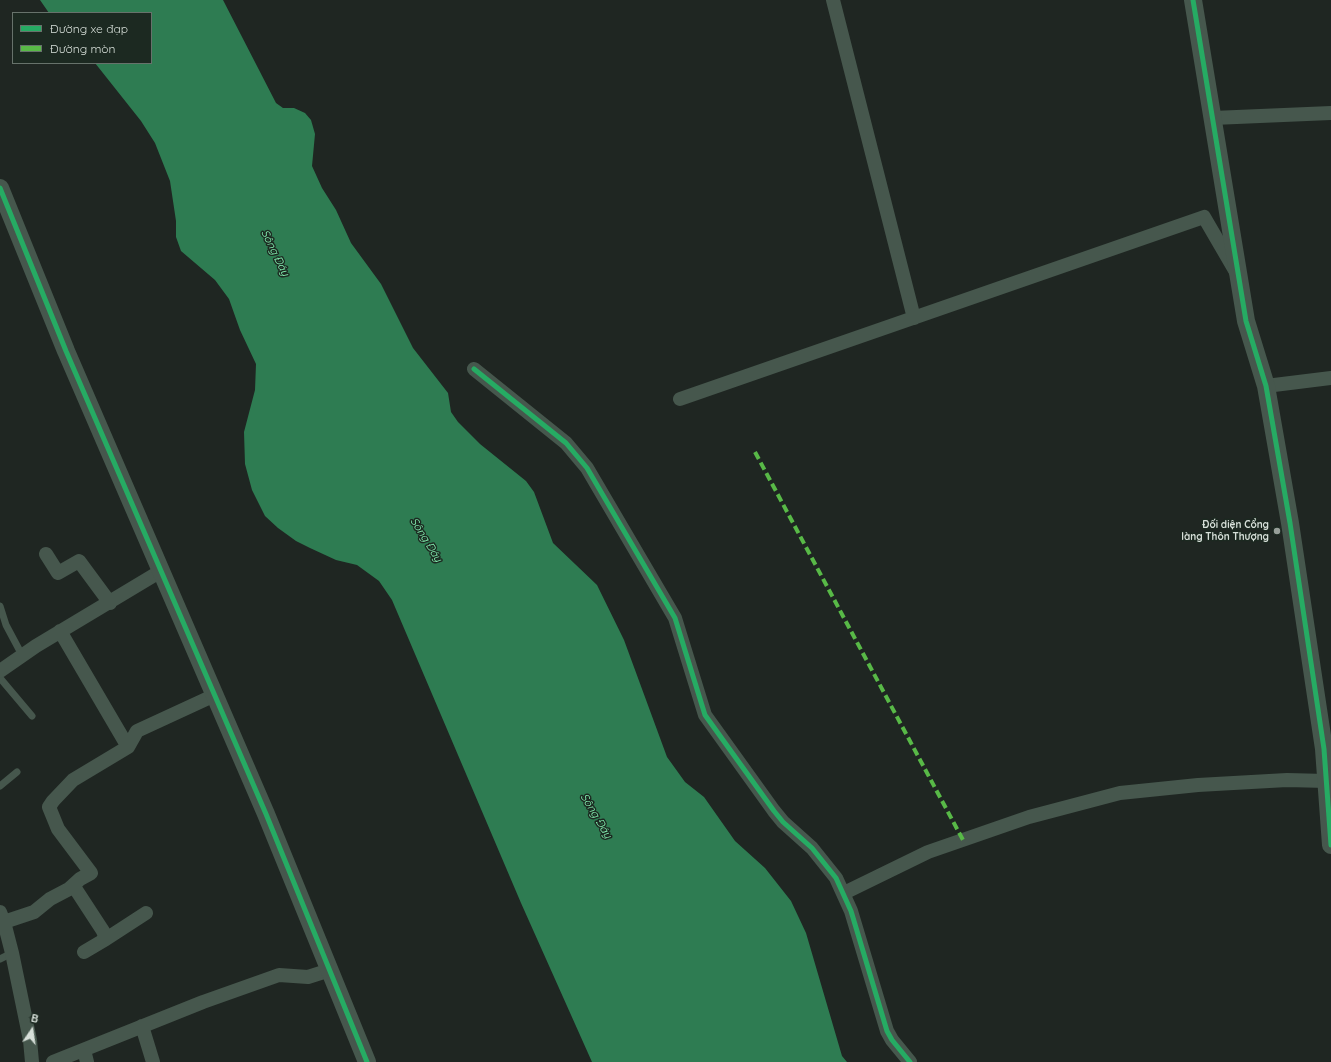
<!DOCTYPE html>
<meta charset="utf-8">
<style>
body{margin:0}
#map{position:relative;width:1331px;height:1062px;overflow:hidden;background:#1f2622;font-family:Quicksand,sans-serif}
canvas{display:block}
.legend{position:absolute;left:12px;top:12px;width:140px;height:52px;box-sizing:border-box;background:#1c2921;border:1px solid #67726b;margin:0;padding:5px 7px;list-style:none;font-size:12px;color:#d7dfd9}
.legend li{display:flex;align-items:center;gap:8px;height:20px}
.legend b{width:20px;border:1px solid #67726b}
.north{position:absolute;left:12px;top:1010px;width:40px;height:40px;-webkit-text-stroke:3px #1c2921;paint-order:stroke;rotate:13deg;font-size:11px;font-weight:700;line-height:16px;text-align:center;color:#d7dfd9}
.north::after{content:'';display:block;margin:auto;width:14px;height:18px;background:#d7dfd9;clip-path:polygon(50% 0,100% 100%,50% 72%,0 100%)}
</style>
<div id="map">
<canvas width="1331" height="1062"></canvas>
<ul class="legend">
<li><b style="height:5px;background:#26ab63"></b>Đường xe đạp</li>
<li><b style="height:5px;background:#58b947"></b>Đường mòn</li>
</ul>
<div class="north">B</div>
</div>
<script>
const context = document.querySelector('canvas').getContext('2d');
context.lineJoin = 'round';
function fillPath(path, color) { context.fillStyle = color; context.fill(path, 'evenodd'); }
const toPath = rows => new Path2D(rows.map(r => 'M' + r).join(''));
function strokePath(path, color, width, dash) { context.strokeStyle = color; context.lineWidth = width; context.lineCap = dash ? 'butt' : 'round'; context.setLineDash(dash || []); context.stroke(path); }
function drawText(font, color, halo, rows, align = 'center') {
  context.font = font + ' Quicksand,sans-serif'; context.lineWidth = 3; context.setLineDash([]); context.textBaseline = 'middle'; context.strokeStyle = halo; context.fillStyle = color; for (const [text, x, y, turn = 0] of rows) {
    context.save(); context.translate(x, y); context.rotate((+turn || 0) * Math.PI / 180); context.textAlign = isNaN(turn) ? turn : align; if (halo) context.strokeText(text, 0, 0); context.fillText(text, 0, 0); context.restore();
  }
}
fillPath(toPath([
 [40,0,223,0,276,103,283,108,294,108,305,113,311,120,315,134,312,166,322,188,336,210,351,243,381,284,413,348,448,393,451,412,458,422,480,444,526,481,534,492,553,543,597,585,624,640,667,757,685,782,704,797,735,841,765,868,791,901,806,933,842,1056,847,1062,592,1062,521,903,392,600,379,581,357,565,336,560,310,548,296,541,278,528,265,516,252,490,245,464,244,432,255,390,256,364,240,330,229,299,215,280,181,251,176,237,176,221,170,181,155,143,141,121,95,63,151,63,151,13,49,13]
]), '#2e7c52');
strokePath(toPath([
 [0,606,6,625,22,655],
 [0,678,32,716],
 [0,786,17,772],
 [0,959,12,953]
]), '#46574d', 7);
strokePath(toPath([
 [833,0,914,318],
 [1213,118,1331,113],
 [474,369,566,443,587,468,675,618,705,715,774,811,783,822,812,848,836,878,851,911,887,1031,892,1040,910,1062],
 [1266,386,1331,378],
 [680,399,1204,217,1236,272],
 [46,554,58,573,79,561,110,603],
 [60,631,128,747],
 [0,671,36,646,161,571],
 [73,885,103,931,106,939,84,952],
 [844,893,928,852,1029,817,1120,793,1198,785,1287,780,1326,781],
 [0,912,4,922,12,953,30,1040,32,1062],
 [4,922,34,912,50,899,69,889,80,879,91,873,58,829,49,807,53,801,73,780,128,747,137,731,215,695],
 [106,939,146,913],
 [142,1026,153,1062],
 [84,1050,87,1062],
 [53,1062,203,1002,279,975,308,977,330,970]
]), '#46574d', 14);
strokePath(toPath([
 [1193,0,1246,321,1266,386,1290,523,1324,749,1331,845],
 [0,188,66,351,266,814,367,1062]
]), '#46574d', 18);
strokePath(toPath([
 [755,452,963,840]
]), '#58b947', 4, [8, 4]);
strokePath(toPath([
 [1193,0,1246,321,1266,386,1290,523,1324,749,1331,845],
 [0,188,66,351,266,814,367,1062],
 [474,369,566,443,587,468,675,618,705,715,774,811,783,822,812,848,836,878,851,911,887,1031,892,1040,910,1062]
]), '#26ab63', 5);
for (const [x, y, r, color] of [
 [1277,531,4,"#979e99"]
]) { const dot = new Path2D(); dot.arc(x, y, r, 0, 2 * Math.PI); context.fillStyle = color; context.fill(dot); strokePath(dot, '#1c2921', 1.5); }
drawText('bold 10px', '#d7dfd9', '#1c2921', [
 ["Đối diện Cổng",1269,525],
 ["làng Thôn Thượng",1269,537]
], 'right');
drawText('italic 11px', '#87f7b6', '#1c2921', [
 ["Sông Đáy",275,253,64],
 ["Sông Đáy",426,540,58],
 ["Sông Đáy",596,816,59]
]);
</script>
